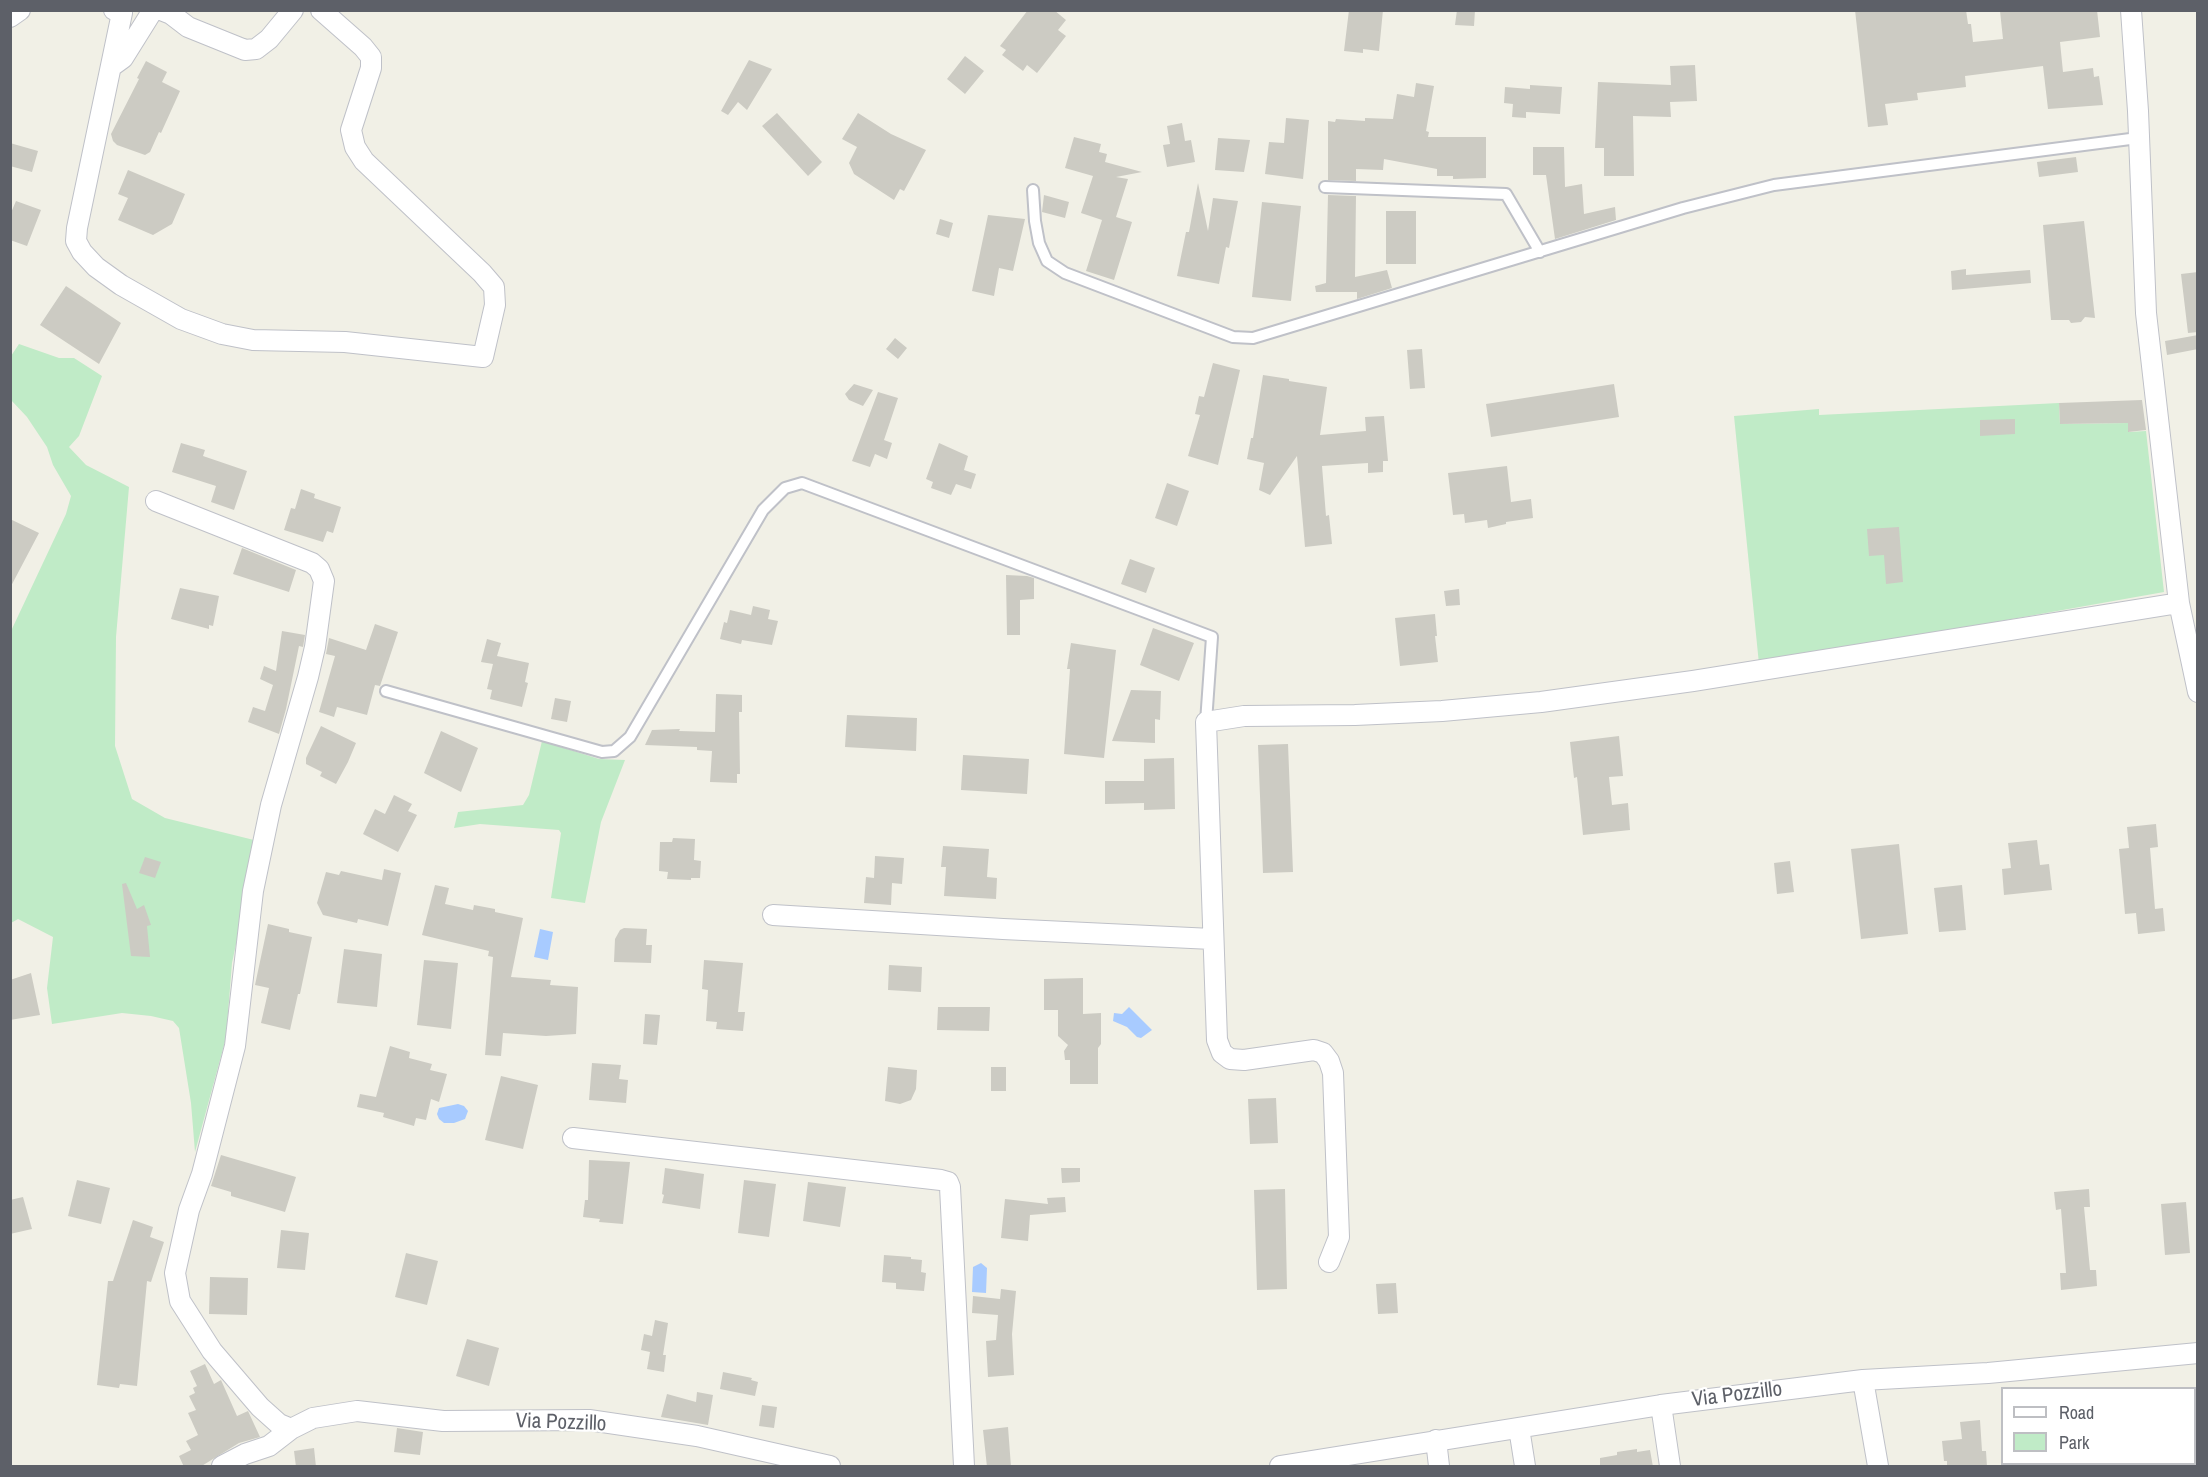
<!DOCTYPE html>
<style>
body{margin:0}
#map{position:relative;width:2208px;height:1477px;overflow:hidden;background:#f1f0e6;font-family:"Archivo Narrow",sans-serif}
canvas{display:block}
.frame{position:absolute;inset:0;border:12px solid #5d6068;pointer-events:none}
.legend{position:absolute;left:2001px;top:1387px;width:195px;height:78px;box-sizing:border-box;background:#fff;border:2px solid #bebfc3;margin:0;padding:8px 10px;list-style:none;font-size:18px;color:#5d6068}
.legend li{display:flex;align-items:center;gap:12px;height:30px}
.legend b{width:30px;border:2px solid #bebfc3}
</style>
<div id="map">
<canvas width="2208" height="1477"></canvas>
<div class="frame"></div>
<ul class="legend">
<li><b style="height:8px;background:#fff"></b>Road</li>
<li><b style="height:16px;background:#c0ebc7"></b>Park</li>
</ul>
</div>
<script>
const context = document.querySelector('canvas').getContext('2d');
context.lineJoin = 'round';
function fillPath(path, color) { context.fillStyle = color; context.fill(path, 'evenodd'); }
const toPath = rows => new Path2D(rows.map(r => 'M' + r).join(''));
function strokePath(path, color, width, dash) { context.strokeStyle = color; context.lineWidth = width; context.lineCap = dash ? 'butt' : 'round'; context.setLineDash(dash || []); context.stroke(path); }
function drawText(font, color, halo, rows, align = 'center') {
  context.font = font + ' "Archivo Narrow",sans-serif'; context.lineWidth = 4.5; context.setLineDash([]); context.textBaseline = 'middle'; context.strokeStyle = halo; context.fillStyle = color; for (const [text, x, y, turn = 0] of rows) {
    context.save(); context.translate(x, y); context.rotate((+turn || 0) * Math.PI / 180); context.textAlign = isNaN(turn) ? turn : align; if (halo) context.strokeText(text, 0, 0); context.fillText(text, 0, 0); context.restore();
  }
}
fillPath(toPath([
 [19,344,59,358,74,358,102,376,79,436,69,447,86,465,129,487,116,637,115,746,132,799,165,818,258,841,232,963,226,1038,195,1152,191,1103,179,1028,173,1021,151,1016,122,1013,52,1024,47,988,53,937,18,919,11,923,11,631,66,514,71,496,53,465,47,447,27,417,11,400,11,356],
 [2059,403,2060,424,2128,423,2129,432,2146,431,2164,592,1759,664,1734,416,1819,409,1819,415],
 [542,741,599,759,625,760,601,822,585,903,551,898,561,833,559,830,480,824,454,828,458,812,523,805,529,795]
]), '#c0ebc7');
fillPath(toPath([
 [540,929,553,932,548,960,534,957],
 [1129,1007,1152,1030,1141,1038,1137,1037,1127,1027,1113,1021,1114,1013,1122,1014],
 [458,1104,464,1106,468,1111,465,1119,454,1123,444,1123,439,1119,437,1114,439,1108],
 [981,1263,987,1268,986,1293,972,1292,973,1267]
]), '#a8cbff');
fillPath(toPath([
 [1028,10,1054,10,1066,20,1058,30,1066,36,1037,73,1027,65,1023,71,1002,55,1006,50,1000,46],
 [1349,10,1383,10,1379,51,1363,49,1363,53,1344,51],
 [1457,10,1475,10,1474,26,1455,25],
 [1855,10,1966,10,1968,24,1971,24,1973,42,2003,39,2000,11,2097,10,2100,37,2060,42,2063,72,2093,68,2094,77,2099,76,2103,105,2048,109,2043,66,1965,76,1966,87,1917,93,1918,100,1885,104,1888,125,1868,127],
 [965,56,984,71,965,94,947,79],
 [749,60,772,69,747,110,738,102,728,115,721,111],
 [146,61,167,72,162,82,180,91,161,133,159,132,150,152,145,155,117,145,113,141,111,134,139,79,137,78],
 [1695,65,1697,101,1670,102,1671,117,1633,116,1634,176,1604,176,1604,148,1595,148,1598,82,1671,85,1670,66],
 [1416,83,1434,86,1426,131,1429,132,1428,137,1486,137,1486,178,1453,179,1453,176,1437,176,1437,169,1384,159,1383,170,1356,169,1356,181,1328,180,1328,121,1335,122,1336,119,1365,121,1365,118,1393,119,1397,94,1414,97],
 [1530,85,1562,87,1560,114,1526,112,1526,118,1512,117,1513,104,1504,103,1505,87,1530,89],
 [777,113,822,162,808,176,762,126],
 [858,113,891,134,926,150,904,191,900,189,894,200,854,174,849,163,857,147,842,139],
 [1286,118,1309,120,1303,179,1265,174,1269,142,1284,143],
 [1182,123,1185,141,1191,140,1195,162,1167,167,1163,145,1170,144,1167,126],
 [1074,137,1101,144,1099,152,1107,154,1105,162,1142,172,1116,177,1128,179,1116,217,1132,222,1114,280,1086,271,1102,220,1081,213,1093,176,1065,168],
 [1218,138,1250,140,1244,172,1215,170],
 [10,143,38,151,32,172,10,166],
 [1533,147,1564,147,1565,187,1582,184,1584,214,1615,207,1616,220,1555,239,1546,175,1533,175],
 [2076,157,2078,172,2039,177,2037,162],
 [128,170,185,194,172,224,153,235,118,220,128,198,118,194],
 [1198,183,1208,231,1213,198,1238,201,1229,248,1226,247,1219,284,1177,276,1186,232,1189,232],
 [1044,195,1069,202,1065,218,1042,212],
 [1328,195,1356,196,1355,277,1387,270,1392,288,1357,299,1357,292,1316,292,1315,286,1326,283],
 [16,201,41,210,27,246,10,240,10,215],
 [1262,202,1301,206,1291,301,1252,297],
 [1386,211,1416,211,1416,264,1386,264],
 [988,215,1025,219,1013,271,999,268,994,296,972,291],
 [940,219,953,223,949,238,936,234],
 [2084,221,2095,318,2085,317,2081,322,2071,323,2069,320,2051,320,2043,225],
 [1966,269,1966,275,2030,270,2031,283,1952,290,1951,271],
 [2198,272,2198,332,2188,333,2181,274],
 [66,286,121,323,99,364,40,325],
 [2198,335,2198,349,2167,355,2165,341],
 [895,338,907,348,898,359,886,349],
 [1422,349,1425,388,1410,389,1407,350],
 [1213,363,1240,370,1218,465,1188,456,1200,415,1195,414,1199,396,1204,397],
 [1263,375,1289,379,1289,381,1327,387,1320,435,1366,431,1365,417,1384,416,1388,461,1383,461,1383,472,1368,473,1368,463,1322,466,1326,516,1329,515,1332,544,1305,547,1297,456,1270,495,1259,490,1264,463,1247,459,1251,438,1253,438],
 [854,384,873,390,863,406,849,400,845,394],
 [1614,384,1619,417,1491,437,1486,404],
 [878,392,898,398,884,440,892,443,887,459,875,454,870,467,852,461],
 [2142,400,2146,430,2128,432,2128,423,2060,424,2059,403],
 [2015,419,2015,434,1980,436,1980,420],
 [181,443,205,450,203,456,247,471,234,510,211,502,216,486,172,472],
 [939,443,968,456,964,470,976,474,971,489,956,484,951,495,931,488,933,482,926,479],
 [1507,466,1511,502,1531,499,1533,518,1506,522,1506,524,1488,528,1487,520,1465,523,1464,514,1453,515,1448,473],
 [1167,483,1189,491,1177,526,1155,518],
 [301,489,315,494,314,498,341,507,333,533,327,531,323,542,284,530,291,508,295,509],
 [10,519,39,533,10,588],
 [1899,527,1903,582,1886,584,1884,555,1869,556,1867,529],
 [242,548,296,570,289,592,233,574],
 [1130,559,1155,568,1146,593,1121,584],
 [1006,575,1027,576,1034,578,1034,599,1020,600,1020,635,1007,635],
 [180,588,219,596,213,626,209,625,209,629,171,619],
 [1459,589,1460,605,1446,606,1444,591],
 [753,606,770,610,768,619,778,621,772,645,742,640,741,644,720,639,724,622,727,623,730,610,751,615],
 [1435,614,1437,636,1435,636,1438,662,1400,666,1395,618],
 [375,624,398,632,380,686,375,685,367,715,337,707,334,717,319,712,335,656,326,654,329,638,366,650],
 [1153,628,1194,643,1179,681,1140,665],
 [282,631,305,635,303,647,299,646,286,709,279,734,248,722,253,707,265,711,273,685,260,679,264,666,276,671],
 [487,639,501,643,497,656,529,663,525,682,528,683,522,707,490,699,492,690,487,689,493,664,481,662],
 [1071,643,1116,650,1104,758,1064,754,1070,669,1067,669],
 [1131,690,1161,691,1160,720,1155,719,1155,743,1112,741],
 [716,694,742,695,742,712,739,712,740,774,737,774,737,783,710,782,712,751,697,750,697,747,645,745,652,730,680,729,679,731,715,732],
 [555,698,571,701,567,722,551,719],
 [847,715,917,718,916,751,845,747],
 [321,726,356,743,348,762,336,784,320,776,322,772,306,764,306,758],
 [441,731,478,748,461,792,424,773],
 [1619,736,1623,776,1609,777,1612,805,1628,803,1630,830,1583,835,1577,777,1574,778,1570,742],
 [1288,744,1293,872,1263,873,1258,745],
 [963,755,1029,759,1027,794,961,790],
 [1174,758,1175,809,1144,810,1144,803,1105,804,1105,781,1144,781,1144,759],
 [394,795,412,804,408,811,417,815,398,852,363,834,375,809,385,814],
 [2156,824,2158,847,2150,848,2155,909,2163,908,2165,931,2138,934,2136,913,2125,914,2119,849,2129,848,2127,827],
 [673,838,695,839,694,860,701,861,700,878,691,878,691,880,667,879,668,872,659,871,660,842,672,842],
 [2037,840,2040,865,2049,864,2052,890,2004,895,2002,869,2011,868,2008,843],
 [1899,844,1908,934,1861,939,1851,849],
 [943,846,989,849,987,877,997,878,996,899,944,896,946,867,941,867],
 [875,856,904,858,902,884,892,883,891,905,864,903,866,877,874,878],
 [145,857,161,862,155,878,139,873],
 [1790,861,1794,892,1777,894,1774,863],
 [384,869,401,873,388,926,358,919,357,923,323,915,317,903,326,872,339,875,341,871,382,880],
 [126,883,137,909,144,905,151,925,147,926,150,957,131,956,122,884],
 [435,885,449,888,445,904,473,910,474,905,495,909,495,912,523,918,511,977,551,980,550,985,578,987,576,1034,546,1036,503,1033,501,1056,485,1055,493,957,488,956,489,951,422,935],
 [1962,885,1966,930,1939,932,1934,888],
 [268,924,289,929,289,932,312,937,300,994,298,994,290,1030,261,1023,269,988,255,985],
 [624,928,647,929,646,945,652,945,651,963,614,962,615,939,620,930],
 [344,949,382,954,377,1007,337,1003],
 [424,960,458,963,451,1029,417,1025],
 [704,960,743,963,738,1012,745,1012,743,1031,716,1029,717,1022,706,1021,708,990,702,989],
 [889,965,922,967,921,992,888,990],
 [31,973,40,1015,10,1020,10,980],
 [1083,978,1083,1014,1101,1013,1101,1044,1098,1048,1098,1084,1070,1084,1070,1060,1065,1060,1064,1051,1068,1045,1058,1036,1058,1010,1044,1010,1044,979],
 [938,1007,990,1007,989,1031,937,1030],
 [645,1014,660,1015,657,1045,643,1044],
 [390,1046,410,1052,409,1058,432,1064,430,1070,447,1074,439,1102,431,1099,426,1120,416,1118,414,1126,383,1117,384,1113,357,1107,360,1094,376,1097],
 [592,1063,621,1065,619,1079,628,1080,626,1103,589,1100],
 [888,1067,917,1070,916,1089,911,1100,900,1104,885,1101],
 [991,1067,1006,1067,1006,1091,991,1091],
 [501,1076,538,1085,523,1149,485,1140],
 [1276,1098,1278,1143,1250,1144,1248,1099],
 [221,1155,296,1177,285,1212,231,1196,231,1192,211,1186],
 [589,1160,630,1162,623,1224,599,1222,600,1219,583,1217,585,1200,588,1200],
 [665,1168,704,1174,700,1209,662,1203,664,1195,662,1194],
 [1061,1168,1080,1168,1080,1182,1062,1183],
 [77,1180,110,1188,101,1224,68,1216],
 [744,1180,776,1184,769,1237,738,1233],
 [808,1182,846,1187,840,1227,803,1221],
 [1285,1189,1287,1289,1257,1290,1254,1190],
 [2089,1189,2090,1207,2084,1207,2090,1270,2096,1270,2097,1286,2061,1290,2060,1273,2066,1273,2061,1209,2056,1210,2054,1192],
 [23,1197,32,1229,10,1234,10,1200],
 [1065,1197,1066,1212,1030,1215,1028,1241,1001,1238,1005,1199,1048,1204,1047,1198],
 [2186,1202,2190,1253,2165,1255,2161,1204],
 [133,1220,153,1227,150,1237,164,1242,151,1282,147,1281,137,1386,120,1384,119,1388,97,1385,108,1281,113,1281],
 [281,1230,309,1233,305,1270,277,1268],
 [406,1253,438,1261,427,1305,395,1297],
 [884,1255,911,1257,911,1259,922,1260,921,1272,926,1273,924,1291,896,1289,896,1283,882,1282],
 [210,1277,248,1278,247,1315,209,1314],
 [1396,1283,1398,1313,1378,1314,1376,1284],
 [1001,1289,1016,1291,1012,1334,1014,1375,988,1377,986,1341,996,1340,998,1315,972,1313,973,1296,1000,1299],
 [655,1320,668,1323,663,1355,666,1355,664,1372,647,1369,650,1352,641,1350,644,1334,652,1336],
 [467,1339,499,1348,489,1386,456,1376],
 [205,1364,214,1384,221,1380,237,1416,248,1411,260,1437,239,1443,200,1467,184,1467,179,1456,191,1450,186,1441,198,1435,188,1413,196,1410,189,1396,195,1393,193,1388,197,1386,190,1371],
 [723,1372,752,1378,751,1380,758,1382,755,1396,720,1389],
 [697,1392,713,1395,708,1425,661,1417,667,1394,696,1402],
 [762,1405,777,1407,774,1428,759,1426],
 [1980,1420,1982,1451,1986,1451,1987,1467,1947,1467,1947,1461,1944,1461,1942,1441,1962,1439,1960,1422],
 [1008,1427,1011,1467,987,1467,983,1430],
 [397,1428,423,1432,420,1455,394,1452],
 [314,1448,316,1467,296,1467,294,1451],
 [1637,1449,1637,1452,1650,1450,1653,1467,1600,1467,1600,1458,1617,1455,1617,1452]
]), '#cccbc3');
const lane = toPath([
 [1325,187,1506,194,1540,252],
 [1033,190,1035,221,1039,243,1047,261,1065,273,1233,337,1253,338,1683,208,1774,185,2138,138],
 [386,691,602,752,614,751,630,737,763,510,785,488,802,483,1212,637,1206,722]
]);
const street = toPath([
 [114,10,122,13,77,228,76,241,82,252,96,267,121,285,181,319,222,334,253,340,345,342,483,357,495,305,494,287,482,273,364,161,355,147,351,130,371,68,371,57,363,47,321,10],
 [161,10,171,14,188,27,245,50,256,49,269,39,293,10],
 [2131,10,2138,111,2146,313,2179,603,2198,692],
 [10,17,20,10],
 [112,66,123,58,153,10],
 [156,501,312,563,319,569,324,581,315,647,308,677,271,805,253,891,235,1046,202,1174,189,1210,175,1273,180,1301,212,1351,260,1407,279,1424,291,1429],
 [773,915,1003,929,1212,939],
 [573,1138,941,1180,948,1182,950,1187,964,1466],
 [1329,1262,1339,1237,1333,1073,1329,1061,1323,1053,1314,1050,1244,1060,1230,1059,1222,1053,1217,1040,1206,722,1244,716,1355,715,1442,711,1541,702,1693,681,2179,603],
 [1863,1380,1878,1466],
 [1661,1405,1670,1466],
 [1519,1428,1525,1466],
 [1436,1440,1439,1466],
 [222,1466,245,1454,269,1446,291,1429,313,1418,357,1411,443,1421,589,1420,697,1436,830,1466],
 [1280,1466,1661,1405,1863,1380,1988,1373,2198,1353]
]);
strokePath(lane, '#bfc1c8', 14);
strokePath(street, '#bfc1c8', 22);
strokePath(lane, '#fff', 10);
strokePath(street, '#fff', 20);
drawText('21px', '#5d6068', '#fff', [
 ["Via Pozzillo",1737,1395,-7],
 ["Via Pozzillo",561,1423,2]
]);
</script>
